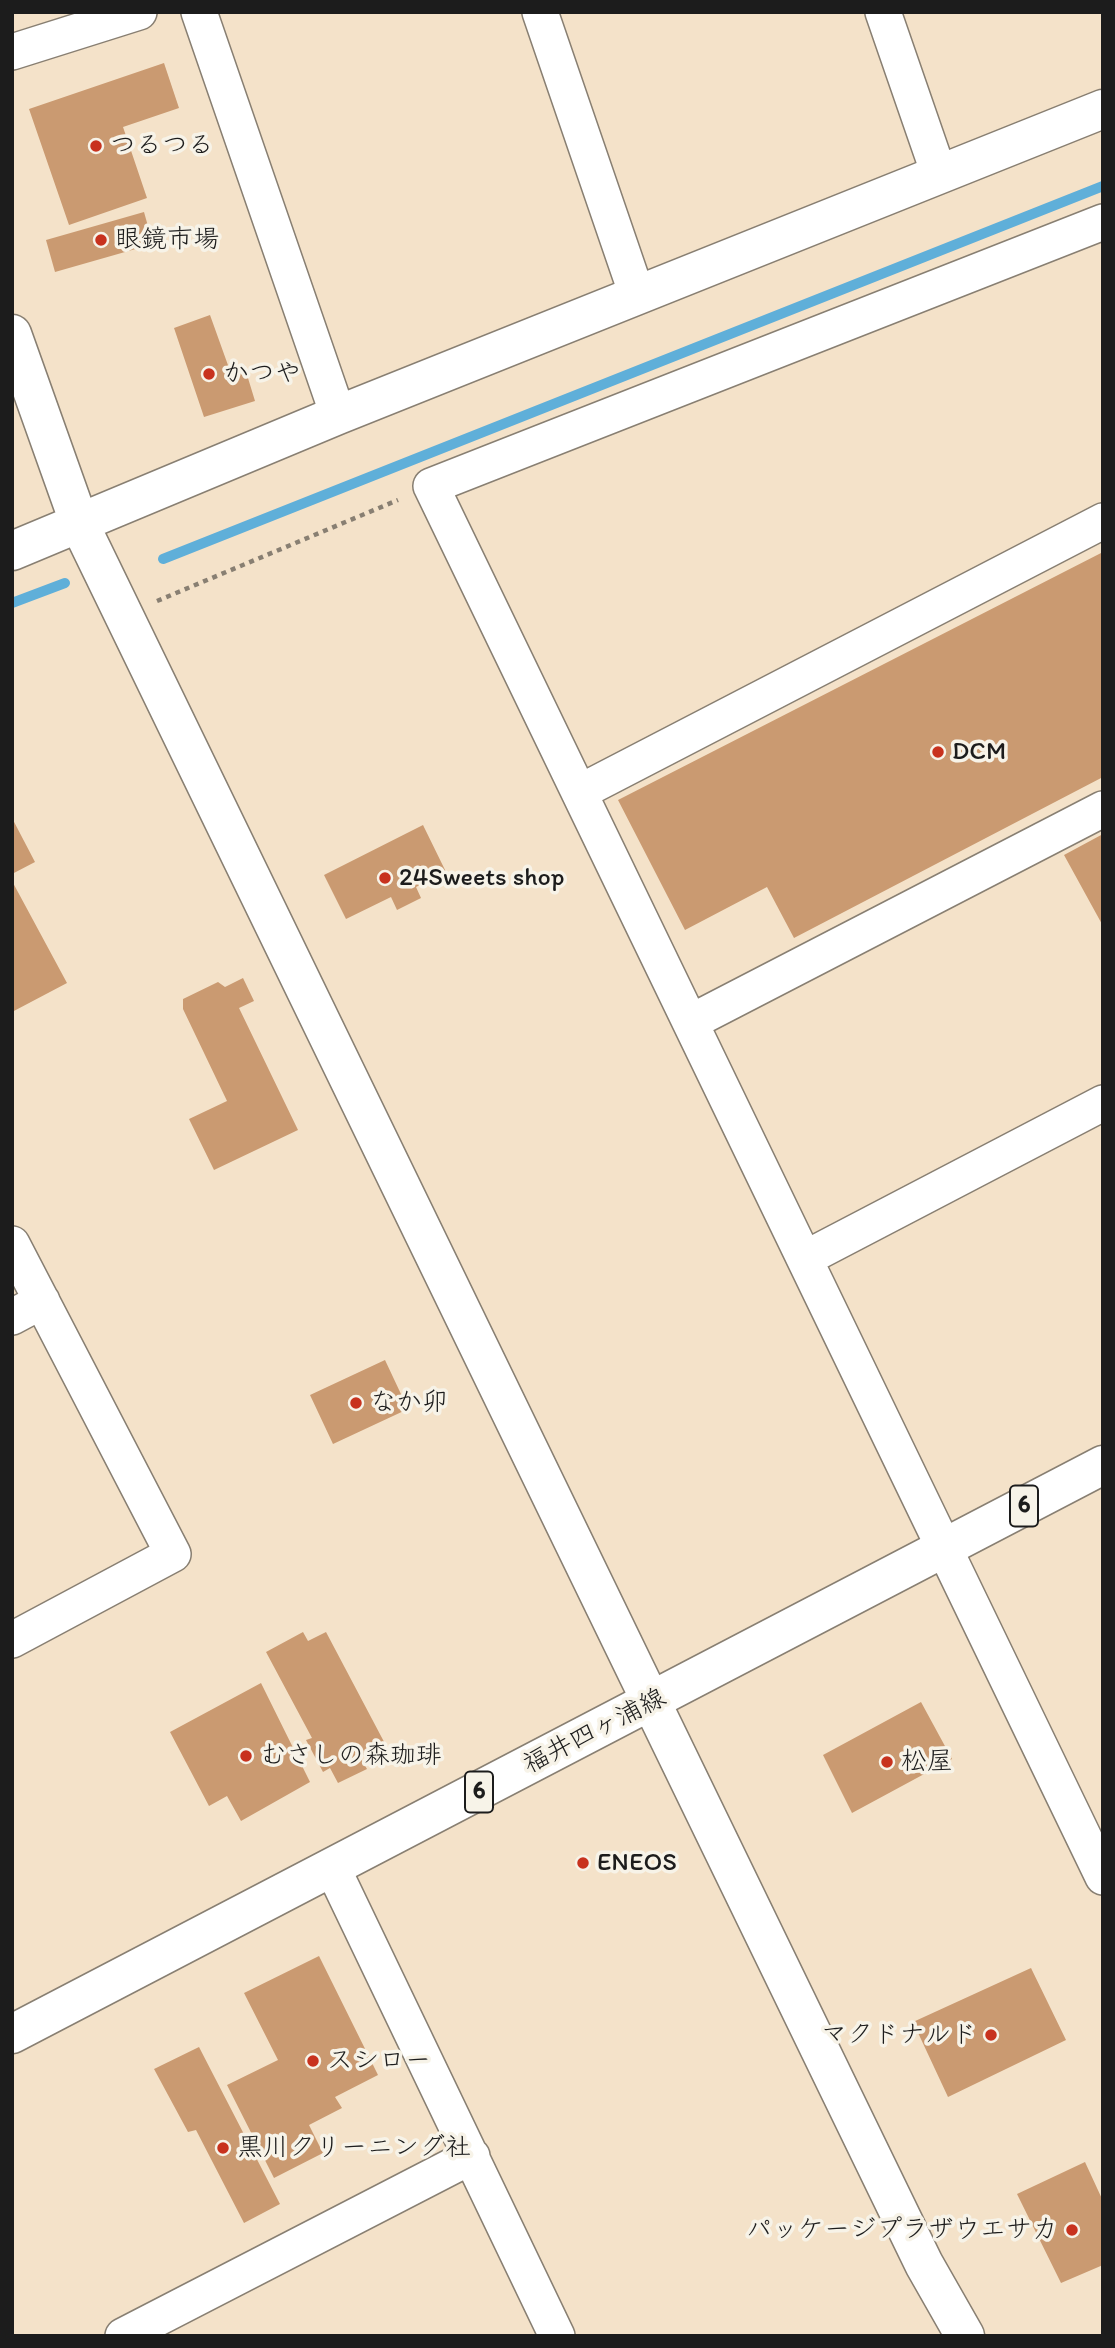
<!DOCTYPE html>
<meta charset="utf-8">
<style>
body{margin:0}
#map{position:relative;width:1115px;height:2348px;overflow:hidden;background:#f4e2c9;font-family:Itim,sans-serif}
canvas{display:block}
.frame{position:absolute;inset:0;border:14px solid #1c1c1c;pointer-events:none}
</style>
<div id="map">
<canvas width="1115" height="2348"></canvas>
<div class="frame"></div>
</div>
<script>
const context = document.querySelector('canvas').getContext('2d');
context.lineJoin = 'round';
const toPath = rows => new Path2D(rows.map(r => 'M' + r).join(''));
function strokePath(path, color, width, dash) { context.strokeStyle = color; context.lineWidth = width; context.lineCap = dash ? 'butt' : 'round'; context.setLineDash(dash || []); context.stroke(path); }
function fillPath(path, color) { context.fillStyle = color; context.fill(path, 'evenodd'); }
function drawText(font, color, halo, rows, align = 'center') {
  context.font = font + ' Itim,"Klee One",sans-serif'; context.lineWidth = 7; context.setLineDash([]); context.textBaseline = 'middle'; context.strokeStyle = halo; context.fillStyle = color; for (const [text, x, y, turn = 0] of rows) {
    context.save(); context.translate(x, y); context.rotate((+turn || 0) * Math.PI / 180); context.textAlign = isNaN(turn) ? turn : align; if (halo) context.strokeText(text, 0, 0); context.fillText(text, 0, 0); context.restore();
  }
}
strokePath(toPath([
 [163,559,1103,186],
 [12,603,65,583]
]), '#5fafd9', 10);
fillPath(toPath([
 [164,63,179,108,123,127,147,198,69,225,29,109],
 [144,212,153,244,55,272,46,240],
 [210,315,229,368,244,365,255,401,204,417,174,328],
 [1103,552,1103,777,794,938,767,887,685,930,618,800],
 [12,818,35,862,12,874],
 [423,825,446,872,416,887,421,898,397,910,391,897,346,919,324,875],
 [1103,834,1103,926,1064,855],
 [12,881,67,983,12,1012],
 [243,978,254,1001,239,1008,298,1130,214,1170,189,1119,227,1101,183,1009,183,999,218,982,225,987],
 [385,1360,408,1409,333,1444,310,1395],
 [303,1632,308,1641,326,1632,391,1755,374,1764,368,1753,360,1757,367,1769,338,1783,330,1768,323,1772,306,1740,312,1738,266,1652],
 [261,1683,310,1782,241,1821,227,1796,209,1806,170,1732],
 [921,1702,952,1759,852,1813,823,1755],
 [319,1956,378,2075,335,2097,342,2108,309,2125,323,2153,274,2178,227,2085,278,2060,244,1993],
 [1031,1968,1066,2040,948,2097,913,2022],
 [199,2047,280,2204,244,2223,196,2130,188,2132,154,2069],
 [1085,2162,1103,2201,1103,2265,1061,2283,1017,2194]
]), '#ca9a71');
const street = toPath([
 [199,12,338,415],
 [540,12,637,295],
 [883,12,939,174],
 [12,52,139,12],
 [1103,222,431,486,1103,1877],
 [580,792,1103,521],
 [691,1022,1103,809],
 [12,1244,173,1554,12,1640],
 [806,1258,1103,1103],
 [12,1317,42,1301],
 [332,1867,557,2336],
 [123,2336,472,2156]
]);
const secondary = toPath([
 [12,334,80,525,924,2264,965,2336],
 [12,551,338,415,1103,109]
]);
const primary = toPath([
 [12,2034,1103,1465]
]);
strokePath(street, '#887f72', 38);
strokePath(secondary, '#887f72', 41);
strokePath(primary, '#887f72', 41);
strokePath(toPath([
 [157,601,398,500]
]), '#887f72', 4.5, [5, 5]);
strokePath(street, '#fff', 35);
strokePath(secondary, '#fff', 38);
strokePath(primary, '#fff', 38);
for (const [x, y, r, color] of [
 [96,146,7,"#c8321e"],
 [101,240,7,"#c8321e"],
 [209,374,7,"#c8321e"],
 [938,752,7,"#c8321e"],
 [385,878,7,"#c8321e"],
 [356,1403,7,"#c8321e"],
 [246,1756,7,"#c8321e"],
 [887,1762,7,"#c8321e"],
 [583,1863,7,"#c8321e"],
 [991,2035,7,"#c8321e"],
 [313,2061,7,"#c8321e"],
 [223,2148,7,"#c8321e"],
 [1072,2230,7,"#c8321e"]
]) { const dot = new Path2D(); dot.arc(x, y, r, 0, 2 * Math.PI); context.fillStyle = color; context.fill(dot); strokePath(dot, '#f7f3e8', 2.5); }
for (const [x, y, w] of [
 [1024,1506,28],
 [479,1792,28]
]) { const box = new Path2D(); box.roundRect(x - w / 2, y - 20.5, w, 41, 5); context.fillStyle = '#f7f3e8'; context.fill(box); strokePath(box, '#1c1c1c', 2); }
drawText('bold 24px', '#1c1c1c', null, [
 ["6",1024,1506],
 ["6",479,1792]
]);
drawText('26px', '#1c1c1c', '#f7f3e8', [
 ["つるつる",110,146],
 ["眼鏡市場",115,240],
 ["かつや",223,374],
 ["DCM",952,752],
 ["24Sweets shop",399,878],
 ["なか卯",370,1403],
 ["むさしの森珈琲",260,1756],
 ["松屋",901,1762],
 ["ENEOS",597,1863],
 ["マクドナルド",977,2035,"right"],
 ["スシロー",327,2061],
 ["黒川クリーニング社",237,2148],
 ["パッケージプラザウエサカ",1058,2230,"right"]
], 'left');
drawText('26px', '#1c1c1c', '#f7f3e8', [
 ["福井四ヶ浦線",595,1732,-27]
]);
</script>
